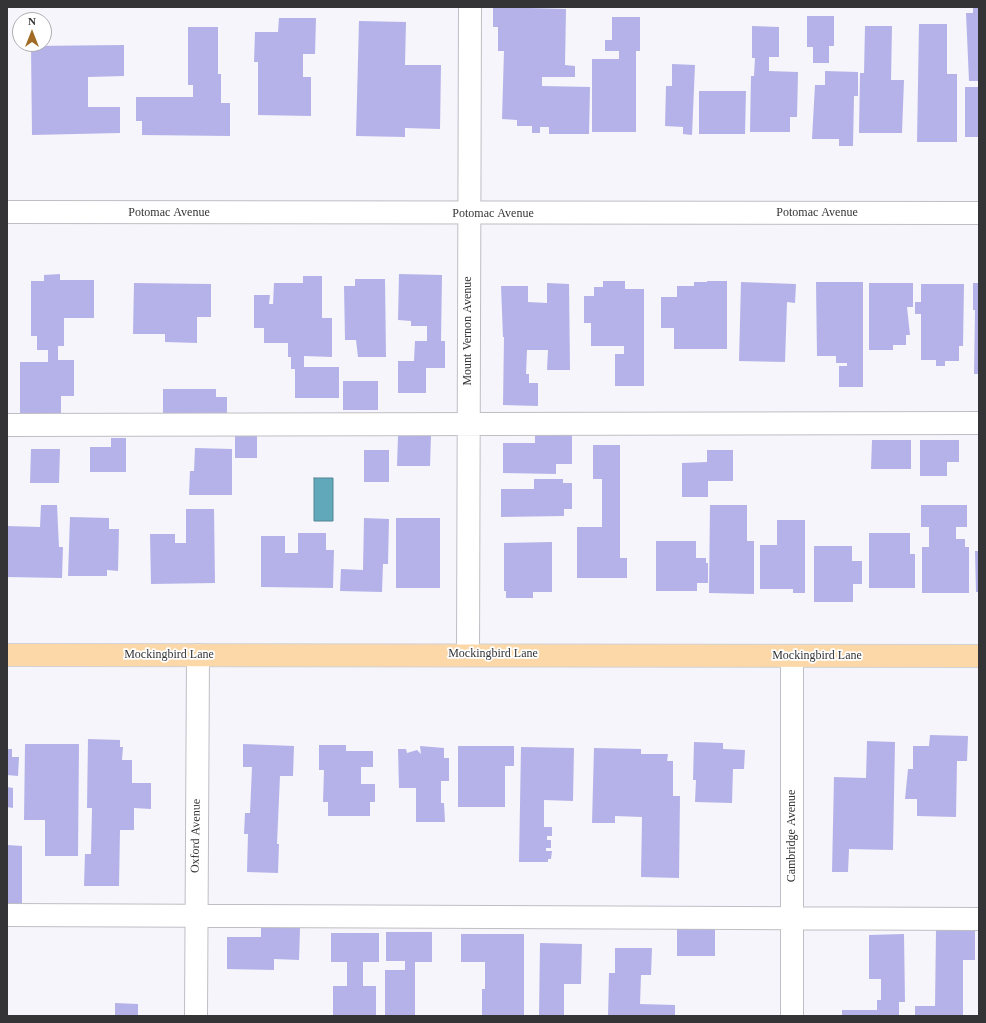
<!DOCTYPE html>
<style>
body{margin:0}
#map{position:relative;width:986px;height:1023px;overflow:hidden;background:#f5f5fb;font-family:"Times New Roman",serif}
canvas{display:block}
.frame{position:absolute;inset:0;border:8px solid #343436;pointer-events:none}
.north{position:absolute;left:12px;top:12px;width:40px;height:40px;box-sizing:border-box;background:#fff;border:1px solid #aeaeaf;border-radius:50%;rotate:0deg;font-size:11px;font-weight:700;line-height:16px;text-align:center;color:#343436}
.north::after{content:'';display:block;margin:auto;width:14px;height:18px;background:#a16b25;clip-path:polygon(50% 0,100% 100%,50% 72%,0 100%)}
</style>
<div id="map">
<canvas width="986" height="1023"></canvas>
<div class="frame"></div>
<div class="north">N</div>
</div>
<script>
const context = document.querySelector('canvas').getContext('2d');
context.lineJoin = 'round';
function fillPath(path, color) { context.fillStyle = color; context.fill(path, 'evenodd'); }
const toPath = rows => new Path2D(rows.map(r => 'M' + r).join(''));
function strokePath(path, color, width, dash) { context.strokeStyle = color; context.lineWidth = width; context.lineCap = dash ? 'butt' : 'round'; context.setLineDash(dash || []); context.stroke(path); }
function drawText(font, color, halo, rows, align = 'center') {
  context.font = font + ' "Times New Roman",serif'; context.lineWidth = 3.5; context.setLineDash([]); context.textBaseline = 'middle'; context.strokeStyle = halo; context.fillStyle = color; for (const [text, x, y, turn = 0] of rows) {
    context.save(); context.translate(x, y); context.rotate((+turn || 0) * Math.PI / 180); context.textAlign = isNaN(turn) ? turn : align; if (halo) context.strokeText(text, 0, 0); context.fillText(text, 0, 0); context.restore();
  }
}
const water = toPath([
 [314,478,333,478,333,521,314,521,314,478]
]);
fillPath(water, '#60a8ba');
strokePath(water, '#538592', 1);
fillPath(toPath([
 [493,7,566,9,565,65,575,66,575,77,542,77,542,86,590,87,589,134,549,134,549,127,540,127,540,133,532,133,532,126,517,126,517,120,502,119,504,51,498,51,498,27,493,27],
 [973,8,979,8,979,81,969,81,966,13,973,13],
 [807,16,834,16,834,46,829,46,829,63,813,63,813,47,807,47],
 [612,17,640,17,640,51,636,51,636,132,592,132,592,59,619,59,619,51,605,51,605,40,612,40],
 [279,18,316,18,315,54,303,54,303,77,311,77,311,116,258,115,258,62,254,62,255,32,278,32],
 [359,21,406,22,405,65,441,65,440,129,405,128,405,137,356,136],
 [919,24,947,24,947,74,957,74,957,142,917,142],
 [752,26,779,27,779,57,769,57,769,71,798,72,797,117,790,117,790,132,750,132,751,76,754,76,755,58,752,58],
 [865,26,892,26,891,80,904,80,902,133,859,133,860,73,864,73],
 [188,27,218,27,218,74,221,74,221,103,230,103,230,136,142,135,142,121,136,121,136,97,193,97,193,85,188,85],
 [124,45,124,76,88,77,88,107,120,107,120,133,32,135,31,46],
 [672,64,695,65,692,135,683,134,683,127,665,126,666,86,672,86],
 [825,71,858,72,858,96,854,96,853,146,839,146,839,139,812,139,815,85,825,85],
 [965,87,979,87,979,137,965,137],
 [699,91,746,91,745,134,699,134],
 [60,274,60,280,94,280,94,318,64,318,64,346,58,346,58,360,74,360,74,396,61,396,61,414,20,415,20,362,48,362,48,350,37,350,37,336,31,336,31,281,44,281,44,275],
 [399,274,442,275,441,341,445,341,445,368,426,368,426,393,398,393,398,361,414,361,415,341,427,341,427,326,411,326,411,321,398,320],
 [303,276,322,276,322,318,332,318,332,357,304,356,304,367,339,367,339,398,295,398,295,369,291,369,291,357,288,357,288,343,264,343,264,328,254,328,254,295,270,295,269,304,273,304,274,283,303,283],
 [355,279,385,279,386,357,358,357,356,340,345,340,344,286,355,286],
 [603,281,625,281,625,289,644,289,644,386,615,386,615,354,624,354,624,346,591,346,591,323,584,323,584,296,594,296,594,287,603,287],
 [707,281,727,281,727,349,674,349,674,328,661,328,661,297,677,297,677,286,694,286,694,282,707,282],
 [741,282,796,284,795,303,787,302,785,362,739,361],
 [816,282,863,282,863,387,839,387,839,366,847,366,847,363,836,363,836,356,817,356],
 [134,283,211,284,211,317,197,317,197,343,165,342,165,334,133,334],
 [547,283,569,284,570,370,547,370,548,350,527,350,526,374,529,374,529,383,538,383,538,406,503,405,504,337,503,337,501,286,528,286,528,302,547,303],
 [869,283,913,283,913,307,907,307,910,335,906,335,906,345,893,345,893,350,869,350],
 [973,283,979,283,979,374,974,374,975,310,973,310],
 [921,284,964,284,963,346,959,346,959,361,945,361,945,366,936,366,936,360,921,360,921,314,915,314,915,302,921,302],
 [343,381,378,381,378,410,343,410],
 [163,389,216,389,216,397,227,397,227,415,163,415],
 [535,435,572,435,572,464,556,464,556,474,503,473,503,443,535,443],
 [235,436,257,436,257,458,235,458],
 [398,436,431,436,430,466,397,466],
 [111,438,126,438,126,472,90,472,90,447,111,447],
 [872,440,911,440,911,469,871,469],
 [920,440,959,440,959,462,947,462,947,476,920,476],
 [593,445,620,445,620,558,627,558,627,578,577,578,577,527,602,527,602,479,593,479],
 [195,448,232,449,232,495,189,495,190,471,194,471],
 [31,449,60,449,59,483,30,483],
 [364,450,389,450,389,482,364,482],
 [707,450,733,450,733,481,708,481,708,497,682,497,682,463,707,462],
 [534,479,563,479,563,483,572,483,572,509,564,509,564,516,501,517,501,489,534,489],
 [41,505,57,505,59,547,63,547,62,578,7,577,7,526,40,527],
 [710,505,747,505,747,541,754,541,754,594,709,593],
 [921,505,967,505,967,527,956,527,956,539,965,539,965,547,969,547,969,593,922,593,922,547,929,547,929,527,921,527],
 [186,509,214,509,215,583,151,584,150,534,175,534,175,543,186,543],
 [70,517,109,518,109,529,119,529,118,571,107,570,107,576,68,576],
 [364,518,389,519,388,564,383,564,382,592,340,591,341,569,363,570],
 [396,518,440,518,440,588,396,588],
 [777,520,805,520,805,593,793,593,793,589,760,589,760,545,777,545],
 [298,533,326,533,326,550,334,550,333,588,261,587,261,536,285,536,285,553,298,553],
 [869,533,910,533,910,554,915,554,915,588,869,588],
 [656,541,696,541,696,558,706,558,706,563,708,563,708,583,697,583,697,591,656,591],
 [552,542,552,592,533,592,533,598,506,598,506,591,504,591,504,543],
 [814,546,852,546,852,561,862,561,862,584,853,584,853,602,814,602],
 [975,551,979,551,979,592,976,592],
 [930,735,968,736,967,761,957,761,956,817,917,816,917,799,905,799,908,769,913,769,913,746,929,746],
 [88,739,120,740,120,747,123,747,122,760,132,760,132,783,151,783,151,809,134,808,134,830,120,830,119,886,84,886,85,854,91,854,92,808,87,808],
 [867,741,895,742,893,850,849,849,848,872,832,872,834,777,866,778],
 [694,742,723,743,723,749,745,750,744,769,733,769,732,803,695,802,696,780,693,780],
 [25,744,79,744,78,856,45,856,45,820,24,820],
 [243,744,294,746,293,776,280,776,277,844,279,844,278,873,247,872,248,834,244,834,245,813,250,813,252,767,243,767],
 [319,745,346,745,346,751,373,751,373,767,361,767,361,784,375,784,375,802,370,802,370,816,328,816,328,802,323,802,324,770,319,770],
 [420,746,444,748,444,758,449,758,449,781,441,781,441,803,444,803,445,822,416,822,416,788,399,788,398,749,406,749,407,753,417,750,421,754],
 [458,746,514,746,514,766,505,766,505,807,458,807],
 [521,747,574,748,573,801,544,800,544,827,552,827,552,836,547,836,547,840,551,840,551,848,546,848,546,851,552,851,551,859,548,859,548,862,519,862],
 [594,748,641,749,641,754,668,754,667,761,673,761,673,796,680,796,679,878,641,877,642,817,615,816,615,823,592,823],
 [7,749,12,749,12,757,19,757,18,776,7,775],
 [7,787,13,788,13,808,7,807],
 [7,845,22,846,22,905,7,904],
 [677,926,715,926,715,956,677,956],
 [261,927,300,928,299,960,274,959,274,970,227,969,227,937,261,937],
 [936,930,975,930,975,960,963,960,963,1016,915,1016,915,1006,935,1006],
 [386,932,432,932,432,962,415,962,415,1016,385,1016,385,970,405,970,405,961,386,961],
 [331,933,379,933,379,962,363,962,363,986,376,986,376,1016,333,1016,333,986,347,986,347,962,331,962],
 [461,934,524,934,524,1016,482,1016,482,989,485,989,485,962,461,962],
 [904,934,905,1002,899,1002,899,1016,842,1016,842,1010,877,1010,877,1000,881,1000,881,979,869,979,869,935],
 [540,943,582,944,581,984,564,984,564,1016,539,1016],
 [615,948,652,948,651,975,641,975,640,1004,675,1005,675,1016,608,1016,609,973,615,973],
 [115,1003,138,1004,138,1016,115,1016]
]), '#b5b2e9');
const minor = toPath([
 [7,212,979,213],
 [7,425,979,423],
 [468,654,470,7],
 [792,656,792,1016],
 [7,915,979,919],
 [196,1016,198,655]
]);
const major = toPath([
 [7,655,979,656]
]);
strokePath(minor, '#bebec4', 24);
strokePath(major, '#d2d2d3', 24);
strokePath(minor, '#fff', 22);
strokePath(major, '#fcd7a7', 22);
drawText('12px', '#343436', '#fff', [
 ["Potomac Avenue",169,213],
 ["Potomac Avenue",817,213],
 ["Potomac Avenue",493,214],
 ["Mount Vernon Avenue",468,331,-90],
 ["Mockingbird Lane",493,654],
 ["Mockingbird Lane",169,655],
 ["Mockingbird Lane",817,656],
 ["Oxford Avenue",196,836,-89],
 ["Cambridge Avenue",792,836,-90]
]);
</script>
